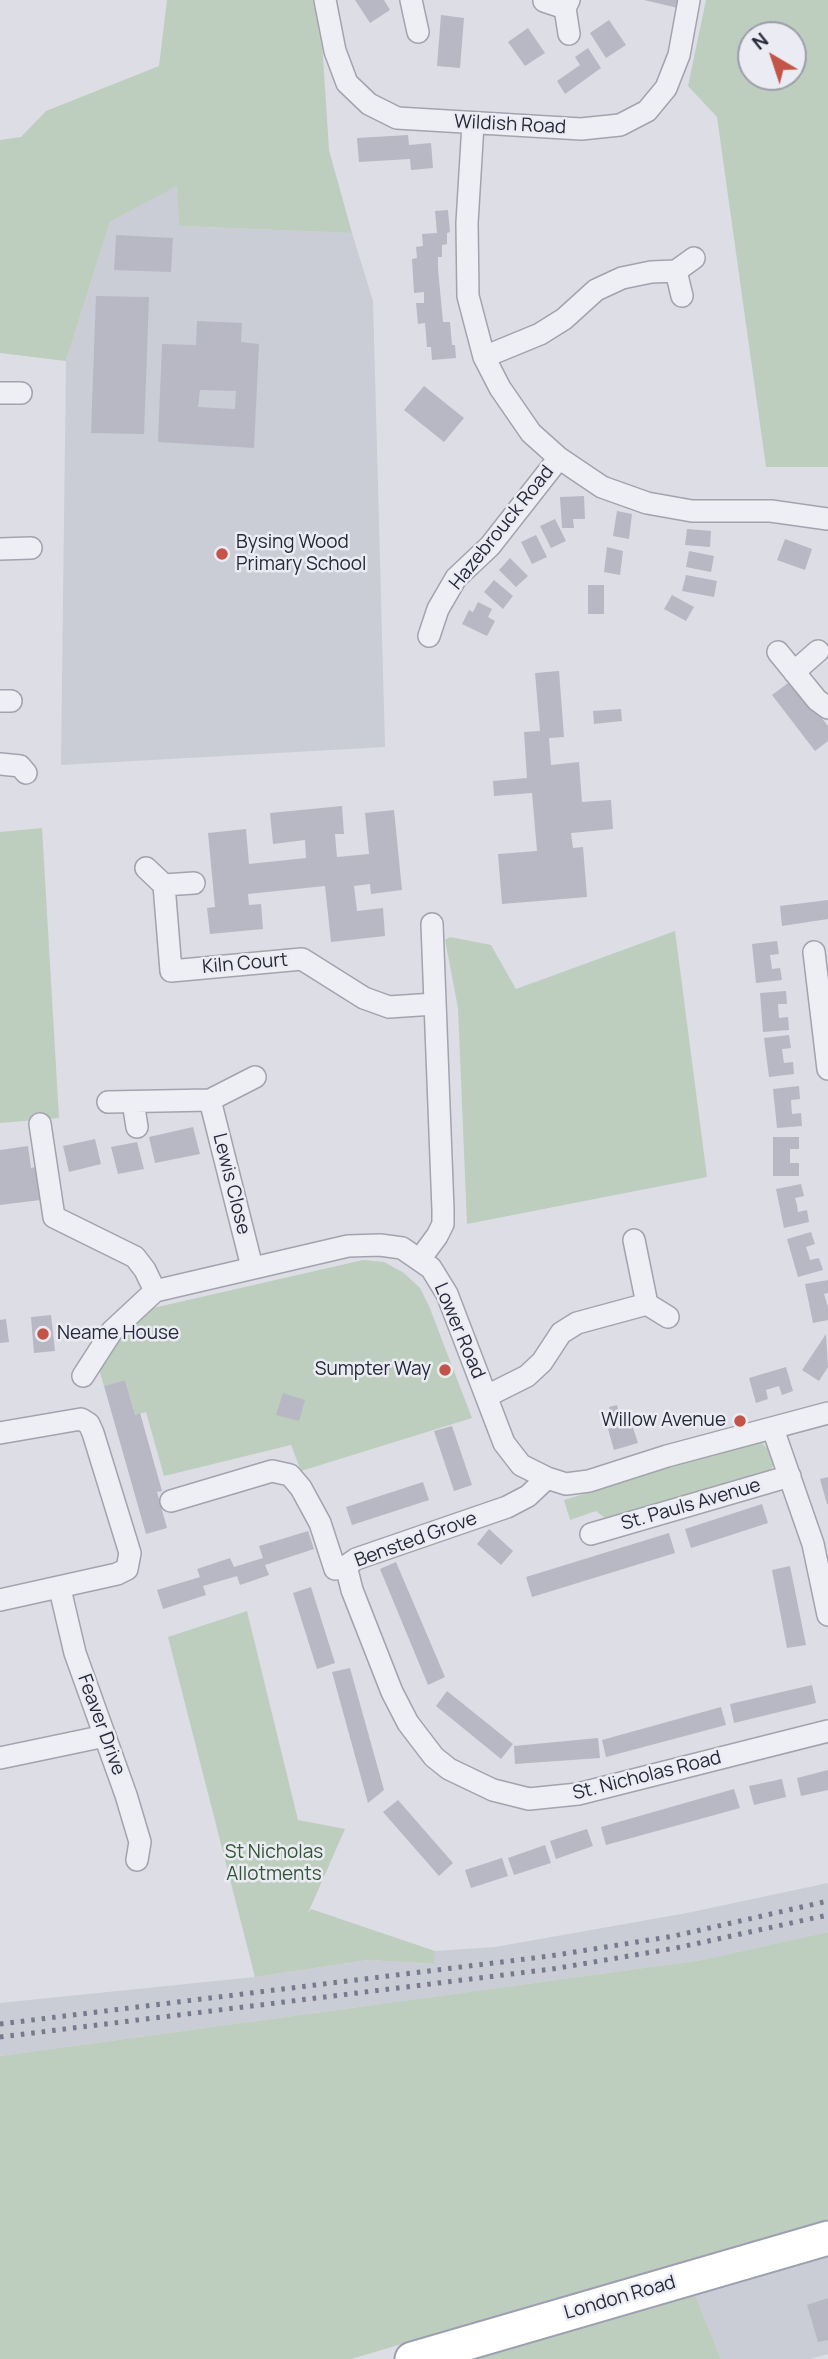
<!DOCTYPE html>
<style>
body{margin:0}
#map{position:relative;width:828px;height:2359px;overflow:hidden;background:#dcdde5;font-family:Manrope,sans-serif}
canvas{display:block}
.north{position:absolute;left:737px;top:21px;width:70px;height:70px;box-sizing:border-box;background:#ebecf3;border:2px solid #9d9ea9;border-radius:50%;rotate:321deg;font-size:19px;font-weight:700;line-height:28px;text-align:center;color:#27293a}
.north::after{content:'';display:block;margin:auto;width:24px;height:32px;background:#c35548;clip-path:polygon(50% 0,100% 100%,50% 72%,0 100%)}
</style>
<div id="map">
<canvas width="828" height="2359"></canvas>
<div class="north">N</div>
</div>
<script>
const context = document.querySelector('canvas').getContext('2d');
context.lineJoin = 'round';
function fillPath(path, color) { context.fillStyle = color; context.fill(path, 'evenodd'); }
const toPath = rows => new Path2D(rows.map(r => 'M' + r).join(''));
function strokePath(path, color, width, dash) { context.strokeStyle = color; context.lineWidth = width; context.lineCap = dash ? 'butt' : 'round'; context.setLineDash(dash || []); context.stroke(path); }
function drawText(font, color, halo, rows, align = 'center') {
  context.font = font + ' Manrope,sans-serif'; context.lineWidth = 5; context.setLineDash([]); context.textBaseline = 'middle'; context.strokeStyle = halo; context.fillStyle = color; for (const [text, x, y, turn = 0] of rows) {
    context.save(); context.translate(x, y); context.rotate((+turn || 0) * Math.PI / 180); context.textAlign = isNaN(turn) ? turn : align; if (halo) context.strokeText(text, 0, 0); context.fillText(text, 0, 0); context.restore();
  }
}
fillPath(toPath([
 [178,185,179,226,352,233,373,301,385,747,61,765,66,361,110,222],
 [828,1883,828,1932,702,1960,0,2056,0,2003,255,1977,368,1960,433,1964,435,1951,495,1947,687,1913],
 [828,2253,828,2354,810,2359,721,2359,694,2292]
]), '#caccd6');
fillPath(toPath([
 [167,0,313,0,322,42,329,150,352,233,179,226,177,186,110,222,66,361,0,353,0,140,21,137,46,111,159,66],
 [706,0,828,0,828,467,766,467,717,117,688,86],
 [751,35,793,35,793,77,751,77],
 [42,828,59,1118,0,1123,0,832],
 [675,931,707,1177,467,1224,458,1008,445,940,450,937,491,945,516,989],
 [363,1260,384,1262,404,1273,420,1288,429,1306,472,1418,301,1471,291,1445,164,1476,146,1412,135,1415,125,1380,104,1386,99,1369,113,1342,144,1311,153,1308],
 [752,1442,762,1443,772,1453,774,1464,769,1473,609,1521,596,1511,570,1520,564,1500],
 [247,1611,298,1820,345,1829,308,1913,311,1909,435,1951,434,1964,368,1960,255,1977,168,1637],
 [828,1932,828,2219,351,2359,0,2359,0,2056,702,1960],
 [694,2292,721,2359,468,2359]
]), '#becebe');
fillPath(toPath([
 [355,0,384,0,390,10,370,23],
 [644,0,680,0,678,8],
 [441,15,464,18,460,68,437,66],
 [609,20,626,45,606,58,590,33],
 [528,28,545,53,525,66,508,42],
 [588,48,601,68,565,94,557,81,580,65,575,57],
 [408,135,409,145,431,143,433,168,411,170,410,159,359,162,357,138],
 [448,210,450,232,447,233,447,244,442,245,442,257,438,257,438,269,443,322,450,322,452,345,455,345,456,358,432,360,431,347,427,347,425,323,418,324,416,303,424,303,424,292,414,293,412,259,417,258,416,247,423,246,422,234,437,233,435,211],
 [116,235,173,238,171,272,114,270],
 [96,296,149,297,144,434,91,433],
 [197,321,242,323,241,342,259,344,254,448,158,442,162,344,196,345],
 [200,390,236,391,235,409,198,407],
 [424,386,464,418,444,442,404,410],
 [584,496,585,519,573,519,574,528,562,528,560,497],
 [617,511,632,514,629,539,613,536],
 [555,519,566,541,551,548,540,526],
 [687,529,711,531,710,547,685,545],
 [536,535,547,557,532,564,521,542],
 [785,539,812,549,805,570,777,560],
 [607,547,623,551,620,575,604,572],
 [689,551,714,556,711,572,686,567],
 [510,558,528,576,516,587,499,570],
 [686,575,717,581,714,597,682,591],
 [494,580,513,596,503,609,484,592],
 [588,585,604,585,604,614,588,614],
 [672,595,694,607,686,621,664,609],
 [478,602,492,609,488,617,495,621,487,636,462,624,469,610,473,612],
 [559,671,564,737,549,738,551,765,579,762,582,802,611,800,613,829,571,833,573,848,583,847,587,897,502,904,498,854,537,851,532,793,494,796,493,781,527,778,524,732,540,731,535,673],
 [792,680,828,726,828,741,815,751,772,695],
 [621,709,622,721,594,724,593,711],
 [342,806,344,834,335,834,337,857,369,854,365,813,394,810,402,890,371,894,370,884,354,886,357,911,383,908,385,936,331,942,325,886,248,894,249,905,261,904,263,929,210,934,207,908,215,907,208,833,246,829,249,864,306,858,305,840,273,844,270,813],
 [828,900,828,919,782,926,780,906],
 [777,941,779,954,770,955,772,969,780,968,782,980,756,983,752,944],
 [786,991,787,1004,778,1004,779,1018,788,1017,789,1030,763,1032,760,993],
 [789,1035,791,1048,782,1049,784,1063,793,1062,794,1074,769,1077,764,1038],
 [799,1086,800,1099,791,1100,792,1114,801,1113,802,1126,777,1128,773,1089],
 [193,1127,200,1154,155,1163,149,1137],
 [773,1137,799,1137,799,1149,790,1149,790,1163,799,1163,799,1176,773,1176],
 [95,1139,101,1164,69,1172,63,1146],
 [137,1142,144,1169,118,1174,111,1147],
 [28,1146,31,1168,36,1167,40,1200,0,1205,0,1150],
 [801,1184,804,1196,795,1198,797,1205,798,1212,807,1210,809,1222,784,1228,776,1189],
 [811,1232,815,1244,806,1247,808,1253,810,1260,819,1258,823,1270,798,1277,787,1239],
 [828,1280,828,1293,824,1294,828,1307,828,1320,813,1323,805,1284],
 [51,1315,55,1351,34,1353,31,1317],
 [6,1319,9,1342,0,1343,0,1320],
 [826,1334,828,1367,819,1381,802,1370],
 [786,1367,793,1391,782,1395,779,1386,766,1390,768,1399,756,1403,749,1378],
 [125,1380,135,1415,140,1413,162,1491,157,1492,167,1528,146,1534,104,1386],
 [283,1393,305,1400,299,1421,276,1415],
 [617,1405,621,1421,613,1423,609,1407],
 [631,1422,638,1443,614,1450,608,1429],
 [452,1426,472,1485,454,1491,434,1431],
 [828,1477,828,1504,827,1504,820,1479],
 [423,1482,429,1500,352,1525,346,1507],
 [762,1504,768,1523,691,1548,685,1529],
 [489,1529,513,1551,501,1565,477,1544],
 [308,1531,314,1549,265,1565,269,1575,240,1585,237,1576,203,1586,206,1595,163,1609,157,1590,200,1577,197,1569,230,1558,234,1567,263,1558,259,1546],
 [669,1533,675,1553,532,1597,526,1577],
 [396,1562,445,1677,428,1685,380,1569],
 [790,1566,806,1645,787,1648,772,1570],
 [311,1587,335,1663,317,1669,293,1593],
 [350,1668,384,1790,368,1803,332,1672],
 [812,1685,816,1703,734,1723,730,1704],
 [447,1691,513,1744,501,1759,436,1706],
 [721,1707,726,1725,606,1757,602,1740],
 [598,1738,600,1758,515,1764,514,1746],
 [828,1770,828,1790,801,1796,797,1778],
 [782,1779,786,1797,754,1805,749,1786],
 [734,1789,740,1808,606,1845,601,1827],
 [398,1800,453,1863,439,1876,383,1812],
 [587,1829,593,1846,556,1859,550,1841],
 [545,1845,551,1863,514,1875,508,1858],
 [502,1858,508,1876,471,1888,465,1870],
 [828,2298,828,2340,818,2342,807,2305]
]), '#b7b8c4');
const street = toPath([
 [325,0,335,51,347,83,369,104,397,118,581,129,620,125,647,111,666,88,679,55,689,0],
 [411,0,418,32],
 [569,0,565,8,569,34],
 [544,1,565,8],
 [473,124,467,223,468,296,484,357,500,388,531,433,559,458,602,487,647,503,692,511,771,511,828,519],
 [676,271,682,296],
 [484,357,540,334,564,319,596,290,622,278,651,272,676,271,694,258],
 [0,393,21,393],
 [0,549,31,548],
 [429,636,438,609,456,578,490,546,559,458],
 [778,652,817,700,828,708],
 [794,672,818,651],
 [0,701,11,701],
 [0,764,20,766,26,773],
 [146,868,164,885,194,883],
 [164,885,171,971,302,959,364,998,389,1007,434,1004],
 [814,952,828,1069],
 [210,1100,252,1267],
 [108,1102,210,1100,255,1077],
 [133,1102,137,1127],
 [40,1124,54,1217,135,1257,145,1270,155,1291],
 [420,1259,437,1236,443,1224,443,1210,432,924],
 [647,1304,668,1317],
 [83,1376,112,1331,155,1291,348,1246,380,1245,402,1248,431,1268,447,1294,504,1443,521,1465,547,1478,566,1484,589,1481,667,1456,828,1413],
 [487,1396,527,1376,542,1362,561,1333,577,1323,647,1304,634,1240],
 [773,1429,813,1544,828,1615],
 [0,1433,81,1419,89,1424,93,1433,130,1553,127,1569,117,1574,0,1600],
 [171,1501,272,1471,290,1475,301,1488,320,1523,335,1569,346,1566,356,1559,507,1507,528,1496,547,1478],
 [591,1534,790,1476],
 [346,1566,352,1590,392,1692,408,1723,434,1757,449,1769,493,1790,529,1799,578,1794,828,1731],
 [60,1589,75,1653,126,1795,140,1842,137,1860],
 [0,1758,105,1736]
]);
const primary = toPath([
 [412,2359,828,2238]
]);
strokePath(street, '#a2a3ae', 24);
strokePath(primary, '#9c9fb0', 37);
strokePath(street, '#eeeff4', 21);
strokePath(primary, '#fff', 33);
strokePath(toPath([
 [0,2024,550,1956,674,1936,828,1901],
 [0,2037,552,1969,676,1948,828,1915]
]), '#77798d', 5, [3.5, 7]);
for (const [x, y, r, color] of [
 [222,554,7,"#c35548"],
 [43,1334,7,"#c35548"],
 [445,1370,7,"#c35548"],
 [740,1421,7,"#c35548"]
]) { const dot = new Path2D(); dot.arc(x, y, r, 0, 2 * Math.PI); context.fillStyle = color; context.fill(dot); strokePath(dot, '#ebecf3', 2.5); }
drawText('19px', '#27293a', '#ebecf3', [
 ["Wildish Road",510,125,3],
 ["Hazebrouck Road",502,528,-51],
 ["Kiln Court",245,964,-5],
 ["Lewis Close",231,1184,76],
 ["Lower Road",459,1331,67],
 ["St. Pauls Avenue",691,1505,-16],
 ["Bensted Grove",416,1540,-20],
 ["Feaver Drive",101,1725,70],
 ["St. Nicholas Road",647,1776,-14],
 ["London Road",620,2298,-16]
]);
drawText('19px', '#27293a', '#ebecf3', [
 ["Bysing Wood",236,543],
 ["Primary School",236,565],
 ["Neame House",57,1334],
 ["Sumpter Way",431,1370,"right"],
 ["Willow Avenue",726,1421,"right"]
], 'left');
drawText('19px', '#355537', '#ebecf3', [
 ["St Nicholas",274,1853],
 ["Allotments",274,1875]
]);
</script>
